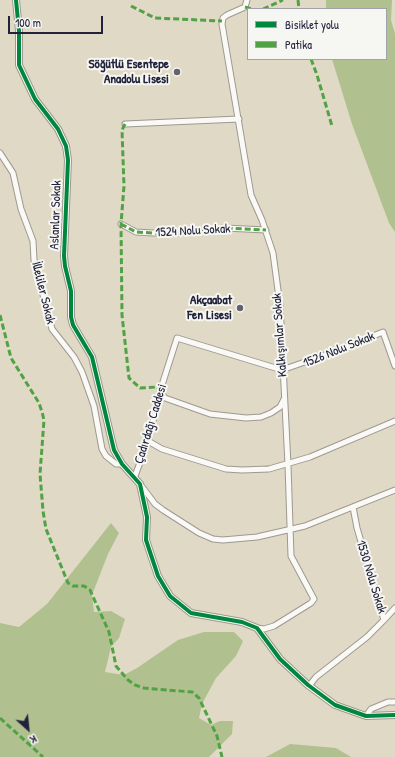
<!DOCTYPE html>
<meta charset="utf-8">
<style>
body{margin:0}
#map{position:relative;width:395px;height:757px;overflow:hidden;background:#e0d9c6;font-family:"Patrick Hand",sans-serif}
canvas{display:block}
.legend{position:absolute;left:247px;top:8px;width:140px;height:52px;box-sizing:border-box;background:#f6f6f2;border:1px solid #a1a1a9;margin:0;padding:5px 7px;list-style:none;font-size:12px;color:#22223b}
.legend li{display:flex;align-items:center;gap:8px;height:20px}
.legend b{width:20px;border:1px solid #a1a1a9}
.north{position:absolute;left:8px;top:709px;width:40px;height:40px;-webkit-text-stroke:3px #f6f6f2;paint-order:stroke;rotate:153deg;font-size:11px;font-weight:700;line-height:16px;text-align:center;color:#22223b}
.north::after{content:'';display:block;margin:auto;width:14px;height:18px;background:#22223b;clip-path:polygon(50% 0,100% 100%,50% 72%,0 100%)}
.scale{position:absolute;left:8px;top:16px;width:95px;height:18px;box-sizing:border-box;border:2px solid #22223b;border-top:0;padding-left:5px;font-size:12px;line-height:14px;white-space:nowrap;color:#22223b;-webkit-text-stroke:3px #f6f6f2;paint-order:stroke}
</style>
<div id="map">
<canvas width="395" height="757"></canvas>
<ul class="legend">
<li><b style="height:5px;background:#00873e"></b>Bisiklet yolu</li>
<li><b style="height:5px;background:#50a245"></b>Patika</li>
</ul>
<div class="north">K</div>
<div class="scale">100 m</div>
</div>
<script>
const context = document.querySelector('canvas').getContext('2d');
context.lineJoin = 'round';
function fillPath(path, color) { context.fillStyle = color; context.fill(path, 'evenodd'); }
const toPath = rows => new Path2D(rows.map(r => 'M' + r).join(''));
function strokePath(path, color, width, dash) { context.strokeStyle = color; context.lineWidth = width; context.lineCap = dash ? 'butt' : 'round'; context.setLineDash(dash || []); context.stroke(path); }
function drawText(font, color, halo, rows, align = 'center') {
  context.font = font + ' "Patrick Hand",sans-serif'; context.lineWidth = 4; context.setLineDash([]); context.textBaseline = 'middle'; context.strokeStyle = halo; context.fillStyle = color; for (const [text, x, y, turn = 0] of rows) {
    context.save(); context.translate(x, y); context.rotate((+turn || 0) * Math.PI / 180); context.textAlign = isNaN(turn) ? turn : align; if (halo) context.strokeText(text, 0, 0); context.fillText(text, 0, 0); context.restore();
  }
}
fillPath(toPath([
 [326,0,392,0,391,20,395,34,395,232,389,223,352,124,332,59,386,59,386,9,326,9],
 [111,523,119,533,108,554,92,595,94,612,111,611,125,619,119,638,111,647,105,672,124,675,137,668,178,640,204,632,234,632,243,641,236,656,216,678,202,704,199,718,211,725,220,721,233,721,232,734,209,757,0,757,0,623,19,627,47,604],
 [290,744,336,748,351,757,266,757]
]), '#b0c08f');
const minor = toPath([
 [247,0,245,7,227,15,223,18,222,24,251,195,262,220,273,253,280,305,288,465,291,556,314,599,311,603,274,626,264,629,257,628],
 [125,124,239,119],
 [0,153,13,173,21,209,33,241,34,260,52,329,74,357,82,372,94,406,102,449,106,456,116,464,122,464],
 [121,224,136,232,153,233,179,233,225,228,266,230],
 [161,393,165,398,210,414,246,418,261,417,271,413,280,407,284,399],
 [148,441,162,449,226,469,242,470,269,469,310,457,395,421],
 [135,476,148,441,162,385,177,338,282,370,336,351,383,332,395,366],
 [140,484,155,504,163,510,199,533,213,539,223,540,257,537,305,526,395,490],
 [384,620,395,608],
 [309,686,316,677,367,637,384,620,357,528,353,507],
 [366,716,371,709,388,702,395,702]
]);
const tertiary = toPath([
 [16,0,19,31,19,65,35,99,58,129,66,146,68,160,64,256,65,266,71,291,71,317,73,325,92,357,114,450,122,464,140,484,147,517,146,540,158,576,170,596,191,613,242,622,257,628,280,659,308,685,335,705,366,716,395,715]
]);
strokePath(minor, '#9d9992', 7);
strokePath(tertiary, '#9d9992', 8);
strokePath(minor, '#faf9f6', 5);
strokePath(tertiary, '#faf9f6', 6);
strokePath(toPath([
 [298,0,299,9],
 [131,6,155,18,222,21],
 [245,7,252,9],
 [263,9,283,0],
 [311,59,317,75,332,126],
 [125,124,122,130,124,186,121,224,122,315,129,378,140,388,157,387,161,392],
 [121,224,136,232,153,233,179,233,225,228,266,230],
 [0,315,11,358,39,403,42,412,44,420,40,474,43,511,46,529,68,583,73,586,84,586,90,590,109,632,116,666,128,680,135,685,144,688,192,692,199,698,217,736,222,757],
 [0,718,43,757]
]), '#50a245', 3, [6, 3]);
strokePath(toPath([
 [16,0,19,31,19,65,35,99,58,129,66,146,68,160,64,256,65,266,71,291,71,317,73,325,92,357,114,450,122,464,140,484,147,517,146,540,158,576,170,596,191,613,242,622,257,628,280,659,308,685,335,705,366,716,395,715]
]), '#00873e', 4);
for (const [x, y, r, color] of [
 [177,72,4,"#64626c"],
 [240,308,4,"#64626c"]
]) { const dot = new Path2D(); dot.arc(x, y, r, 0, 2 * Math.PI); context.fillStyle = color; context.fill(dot); strokePath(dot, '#f6f6f2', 1.5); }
drawText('bold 13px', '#22223b', '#f6f6f2', [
 ["Söğütlü Esentepe",169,65],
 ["Anadolu Lisesi",169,80],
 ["Akçaabat",232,301],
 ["Fen Lisesi",232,316]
], 'right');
drawText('13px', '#22223b', '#f6f6f2', [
 ["Aslanlar Sokak",56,215,-88],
 ["1524 Nolu Sokak",193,231,-3],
 ["İlleliler Sokak",43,293,76],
 ["Kalkışımlar Sokak",280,335,-94],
 ["1526 Nolu Sokak",339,350,-22],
 ["Çadırdağı Caddesi",151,424,-73],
 ["1530 Nolu Sokak",371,577,73]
]);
</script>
